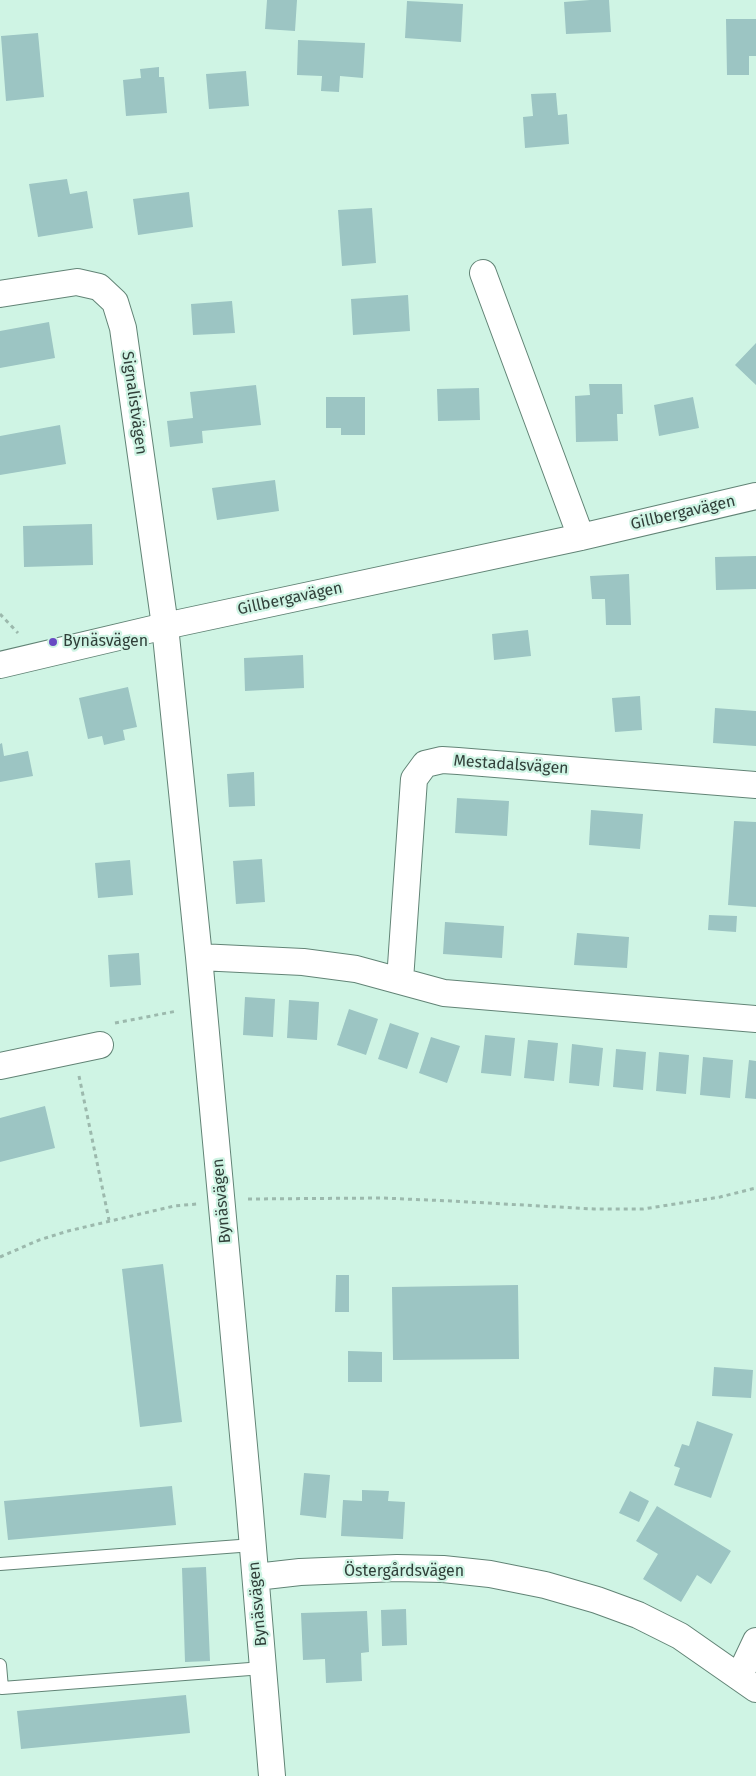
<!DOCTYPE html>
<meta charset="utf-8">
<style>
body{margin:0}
canvas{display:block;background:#cff4e4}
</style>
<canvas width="756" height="1776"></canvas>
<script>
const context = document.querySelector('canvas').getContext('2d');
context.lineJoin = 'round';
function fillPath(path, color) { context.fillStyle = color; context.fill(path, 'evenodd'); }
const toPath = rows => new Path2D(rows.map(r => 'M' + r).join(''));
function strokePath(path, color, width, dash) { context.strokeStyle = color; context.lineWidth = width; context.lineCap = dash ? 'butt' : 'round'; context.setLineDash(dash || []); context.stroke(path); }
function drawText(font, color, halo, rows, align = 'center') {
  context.font = font + ' "Fira Sans",sans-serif'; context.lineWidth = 4.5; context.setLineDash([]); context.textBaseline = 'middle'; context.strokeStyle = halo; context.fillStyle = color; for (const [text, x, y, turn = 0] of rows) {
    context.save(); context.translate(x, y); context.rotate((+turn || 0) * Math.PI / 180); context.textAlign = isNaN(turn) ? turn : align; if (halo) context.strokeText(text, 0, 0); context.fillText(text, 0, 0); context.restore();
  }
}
fillPath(toPath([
 [267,0,297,0,295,31,265,29],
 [590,0,609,0,611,32,566,34,564,2],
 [407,1,463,4,461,42,405,38],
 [726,19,756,19,756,56,749,56,749,75,727,75],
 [38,33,44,97,6,101,1,36],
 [298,40,365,43,363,78,340,76,339,92,321,91,322,76,297,75],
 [159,67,159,77,164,77,167,113,126,116,123,80,141,78,140,69],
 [246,71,249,106,209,109,206,74],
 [556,93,558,115,567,114,569,144,525,148,523,117,533,116,531,94],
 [67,179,70,194,87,191,93,228,38,237,29,184],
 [189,192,193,227,138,235,133,199],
 [372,208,376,263,342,266,338,210],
 [408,295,410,331,353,335,351,299],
 [232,301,235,333,193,335,191,304],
 [49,322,55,358,0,368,0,331],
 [756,343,756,385,735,365],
 [589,384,622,384,623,414,617,414,618,441,576,442,575,396,590,395],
 [256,385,261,425,202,431,203,443,170,447,167,421,193,418,190,392],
 [479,388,480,420,438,421,437,389],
 [326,397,365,397,365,435,341,435,341,428,326,428],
 [693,397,699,428,659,436,654,405],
 [60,425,66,464,0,475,0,436],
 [275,480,279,511,217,520,212,488],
 [92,524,93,565,24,567,23,526],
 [756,556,756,589,716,590,715,557],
 [629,574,631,625,606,625,605,599,592,599,590,576],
 [528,630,531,656,494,660,492,634],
 [303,655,304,688,245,691,244,658],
 [128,687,137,727,123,730,125,740,104,745,102,736,88,739,79,698],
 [640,696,642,730,615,732,612,698],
 [715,708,756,711,756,746,713,743],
 [2,743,4,756,28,751,33,776,0,782,0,744],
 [254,772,255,806,229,807,227,774],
 [457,798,509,801,507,836,455,833],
 [591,810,643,814,640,849,589,845],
 [734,821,756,822,756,907,728,905],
 [262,859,265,902,236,904,233,861],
 [130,860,133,895,98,898,95,863],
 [709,915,737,916,736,932,708,930],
 [445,922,504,926,502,958,443,954],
 [577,933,629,937,627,968,574,965],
 [139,953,141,985,110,987,108,955],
 [245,997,275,999,273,1037,243,1035],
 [289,1000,319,1002,317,1040,287,1038],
 [349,1009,378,1019,366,1055,337,1045],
 [390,1023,419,1033,407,1069,378,1059],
 [485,1035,515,1038,511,1076,481,1073],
 [431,1037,460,1046,447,1083,419,1073],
 [528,1040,558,1043,554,1081,524,1078],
 [572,1044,603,1048,599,1086,569,1083],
 [616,1049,646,1052,643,1090,613,1087],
 [659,1052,689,1055,686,1094,656,1091],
 [703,1057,733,1060,730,1098,700,1095],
 [749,1060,756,1061,756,1099,745,1098],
 [45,1106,55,1148,0,1162,0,1118],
 [163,1264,182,1422,140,1427,122,1269],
 [336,1275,349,1275,349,1312,335,1312],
 [518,1285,519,1359,393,1360,392,1287],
 [348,1351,382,1352,382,1382,348,1382],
 [714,1367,753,1370,751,1398,712,1396],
 [697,1421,733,1434,711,1498,674,1485,680,1468,674,1466,682,1444,689,1446],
 [304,1473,330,1475,326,1518,300,1515],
 [172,1486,176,1525,8,1540,4,1501],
 [362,1490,389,1491,388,1501,405,1502,403,1539,341,1536,343,1500,362,1501],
 [630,1491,649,1501,639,1522,619,1513],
 [657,1506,731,1551,711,1584,697,1575,681,1602,643,1579,658,1554,636,1541],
 [206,1567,210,1661,185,1662,182,1568],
 [406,1609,407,1645,382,1646,381,1610],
 [367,1611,369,1652,361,1653,362,1681,326,1683,325,1659,303,1660,301,1613],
 [186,1695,190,1733,21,1749,17,1711]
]), '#9cc5c3');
const service = toPath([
 [0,1564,253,1545],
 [0,1665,2,1688,263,1668]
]);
const minor = toPath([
 [483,273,581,537],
 [0,294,77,282,99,287,115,302,123,328,165,626,199,957,249,1500,272,1776],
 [0,665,165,626,581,537,756,496],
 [199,957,303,962,356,969,444,993,756,1019],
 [400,980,414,779,425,764,442,760,458,761,756,785],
 [0,1066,100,1045],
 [256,1577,300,1572,397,1568,443,1569,490,1574,545,1585,597,1600,638,1615,680,1636,756,1689],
 [739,1677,756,1641]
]);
strokePath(service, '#628476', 14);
strokePath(minor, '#628476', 28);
strokePath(toPath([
 [0,614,18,633],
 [115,1023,177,1011],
 [79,1076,109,1220],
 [248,1199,382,1198,451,1201,594,1209,643,1209,720,1197,756,1188],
 [0,1257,39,1240,68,1231,174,1206,197,1204]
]), '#9cb9ad', 3, [4, 4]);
strokePath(service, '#fff', 12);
strokePath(minor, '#fff', 26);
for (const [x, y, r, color] of [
 [53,642,5,"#684ac3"]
]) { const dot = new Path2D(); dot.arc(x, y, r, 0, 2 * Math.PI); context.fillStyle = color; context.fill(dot); strokePath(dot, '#cff4e4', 2); }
drawText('16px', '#303f39', '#cff4e4', [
 ["Signalistvägen",134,403,82],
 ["Gillbergavägen",683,513,-13],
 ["Gillbergavägen",290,599,-12],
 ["Mestadalsvägen",511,765,4],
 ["Bynäsvägen",222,1201,-95],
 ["Östergårdsvägen",404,1572],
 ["Bynäsvägen",258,1604,-95]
]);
drawText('16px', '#303f39', '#cff4e4', [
 ["Bynäsvägen",63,642]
], 'left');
</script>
